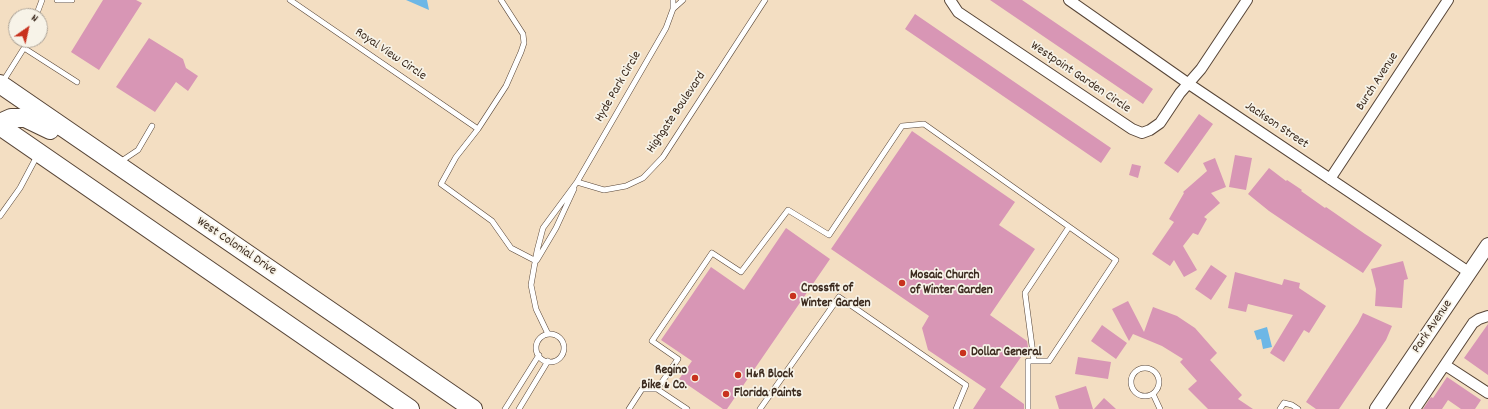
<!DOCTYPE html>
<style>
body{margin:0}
#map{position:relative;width:1488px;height:409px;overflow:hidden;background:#f3dec2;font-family:Dekko,sans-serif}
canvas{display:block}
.north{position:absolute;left:8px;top:8px;width:40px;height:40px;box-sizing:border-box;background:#f7f3e8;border:1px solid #aca397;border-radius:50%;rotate:34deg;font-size:11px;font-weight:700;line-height:16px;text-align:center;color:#3b2a1e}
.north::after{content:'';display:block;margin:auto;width:14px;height:18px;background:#c8321e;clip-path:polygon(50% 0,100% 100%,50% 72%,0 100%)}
</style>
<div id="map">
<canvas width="1488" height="409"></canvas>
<div class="north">N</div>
</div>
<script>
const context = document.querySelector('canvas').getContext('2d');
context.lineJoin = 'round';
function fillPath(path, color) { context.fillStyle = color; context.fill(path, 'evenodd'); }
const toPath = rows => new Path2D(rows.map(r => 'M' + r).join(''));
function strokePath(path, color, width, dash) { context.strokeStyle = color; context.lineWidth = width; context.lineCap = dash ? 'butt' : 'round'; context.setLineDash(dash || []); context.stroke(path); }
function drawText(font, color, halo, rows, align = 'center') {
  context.font = font + ' Dekko,sans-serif'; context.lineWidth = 3.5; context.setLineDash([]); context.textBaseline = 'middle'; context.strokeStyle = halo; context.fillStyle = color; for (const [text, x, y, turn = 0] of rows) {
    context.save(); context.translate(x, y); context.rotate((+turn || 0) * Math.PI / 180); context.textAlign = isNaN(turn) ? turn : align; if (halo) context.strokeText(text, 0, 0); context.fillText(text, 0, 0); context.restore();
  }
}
fillPath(toPath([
 [406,0,427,0,429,10],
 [1267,327,1272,347,1263,349,1261,339,1257,340,1254,331]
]), '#6db7e6');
fillPath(toPath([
 [103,0,136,0,142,3,99,70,71,52],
 [990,0,1022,0,1153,89,1143,104],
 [915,14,1111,148,1101,163,905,29],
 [149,38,183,59,186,68,198,76,188,91,176,82,155,112,116,87],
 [1199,114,1213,124,1178,173,1164,163],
 [912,131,1015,202,999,225,1035,249,990,315,1027,341,1028,347,1000,387,1024,404,1024,409,973,409,986,389,928,350,922,328,929,316,831,249],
 [1235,155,1252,158,1246,190,1229,187],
 [1215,158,1226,187,1211,193,1220,203,1204,217,1207,219,1198,235,1193,233,1183,246,1197,270,1184,277,1174,260,1170,266,1152,254,1174,222,1169,219,1184,193,1183,192,1207,171,1203,163],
 [1132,164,1141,166,1138,178,1129,175],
 [1269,168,1286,181,1287,180,1302,190,1301,191,1325,208,1326,207,1365,234,1382,245,1363,273,1306,236,1269,211,1248,194],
 [786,228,830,259,727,409,723,409,679,379,692,361,661,340,711,267,744,290],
 [1403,261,1408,279,1404,280,1402,308,1375,306,1376,289,1371,269],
 [1211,265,1227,276,1211,300,1195,289],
 [1235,272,1282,285,1284,279,1300,283,1299,288,1326,306,1309,333,1304,330,1284,362,1270,353,1293,315,1248,304,1246,312,1228,308],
 [1128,301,1144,332,1153,307,1177,316,1195,328,1217,353,1210,360,1242,395,1238,399,1253,409,1208,409,1188,389,1197,381,1180,362,1183,359,1162,346,1133,334,1129,341,1112,309],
 [1363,313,1392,326,1386,340,1339,409,1316,409,1306,402,1358,323],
 [1488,324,1488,375,1464,358],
 [1102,325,1127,343,1116,359,1091,341],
 [1078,357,1111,362,1108,379,1075,374],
 [1447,377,1481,400,1475,409,1461,409,1448,400,1442,409,1423,409,1431,397,1433,398],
 [1086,386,1093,409,1059,409,1055,396],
 [1104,398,1116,409,1094,409]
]), '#d896b5');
const lane = toPath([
 [57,0,72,0],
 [290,0,478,129],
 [501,0,523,34,524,43,521,52,506,86,478,129,456,157,441,184,492,221,511,248,536,261],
 [673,9,683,0],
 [36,16,42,0],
 [24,48,77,82],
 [2,83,24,48,27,40],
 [120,162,138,150,152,126],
 [577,182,604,190,626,186,643,178,663,157,765,0],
 [0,216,20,188,37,156],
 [537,260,556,228,574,189],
 [548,334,536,309,531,285,537,251,543,228,577,182,666,28,673,9,673,0],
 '536 348a14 14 0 1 1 28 0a14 14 0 1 1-28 0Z',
 [1034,361,1025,293,1069,227],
 '1131 382a14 14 0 1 1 28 0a14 14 0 1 1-28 0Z',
 [657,389,678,359,652,341,712,253,741,272,788,210,829,235,902,126,924,124,1116,260,1049,361,1028,361,1028,409],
 [1153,394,1160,409],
 [1284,403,1292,405,1298,409],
 [505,409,539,355],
 [519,409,548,361],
 [629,409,642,389,657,389,687,409],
 [760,409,839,297,966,385,956,409],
 [1280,409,1284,403]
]);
const street = toPath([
 [950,0,958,12,1132,129,1142,133,1150,130,1160,123,1180,93,1201,69,1247,0],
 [1069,0,1189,84,1470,273],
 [1330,179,1448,0],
 [1445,365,1488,393],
 [1415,409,1473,323,1479,319,1488,316]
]);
const secondary = toPath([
 [1377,409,1488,245]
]);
const highway = toPath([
 [0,84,473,409],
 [0,123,11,118,25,118,50,130],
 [0,126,410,409]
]);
strokePath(lane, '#574537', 6);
strokePath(street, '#574537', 12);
strokePath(secondary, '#574537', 16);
strokePath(highway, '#574537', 20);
strokePath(lane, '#fff', 5);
strokePath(street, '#fff', 10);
strokePath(secondary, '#fff', 14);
strokePath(highway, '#fff', 18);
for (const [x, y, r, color] of [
 [902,283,4,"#c8321e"],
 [793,296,4,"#c8321e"],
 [963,353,4,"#c8321e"],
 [738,375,4,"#c8321e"],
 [695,378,4,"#c8321e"],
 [726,394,4,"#c8321e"]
]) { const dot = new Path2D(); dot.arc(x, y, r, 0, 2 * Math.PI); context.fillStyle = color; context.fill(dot); strokePath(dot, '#f7f3e8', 1.5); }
drawText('13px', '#3b2a1e', '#f7f3e8', [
 ["Royal View Circle",390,55,34],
 ["Westpoint Garden Circle",1080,78,34],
 ["Burch Avenue",1378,82,-57],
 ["Hyde Park Circle",619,87,-60],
 ["Highgate Boulevard",677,113,-56],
 ["Jackson Street",1276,126,34],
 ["West Colonial Drive",236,247,34],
 ["Park Avenue",1433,327,-56]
]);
drawText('bold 13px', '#3b2a1e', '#f7f3e8', [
 ["Mosaic Church",910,276],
 ["of Winter Garden",910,291],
 ["Crossfit of",801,289],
 ["Winter Garden",801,304],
 ["Dollar General",971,353],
 ["Regino",687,371,"right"],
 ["Bike & Co.",687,386,"right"],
 ["H&R Block",746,375],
 ["Florida Paints",734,394]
], 'left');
</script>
